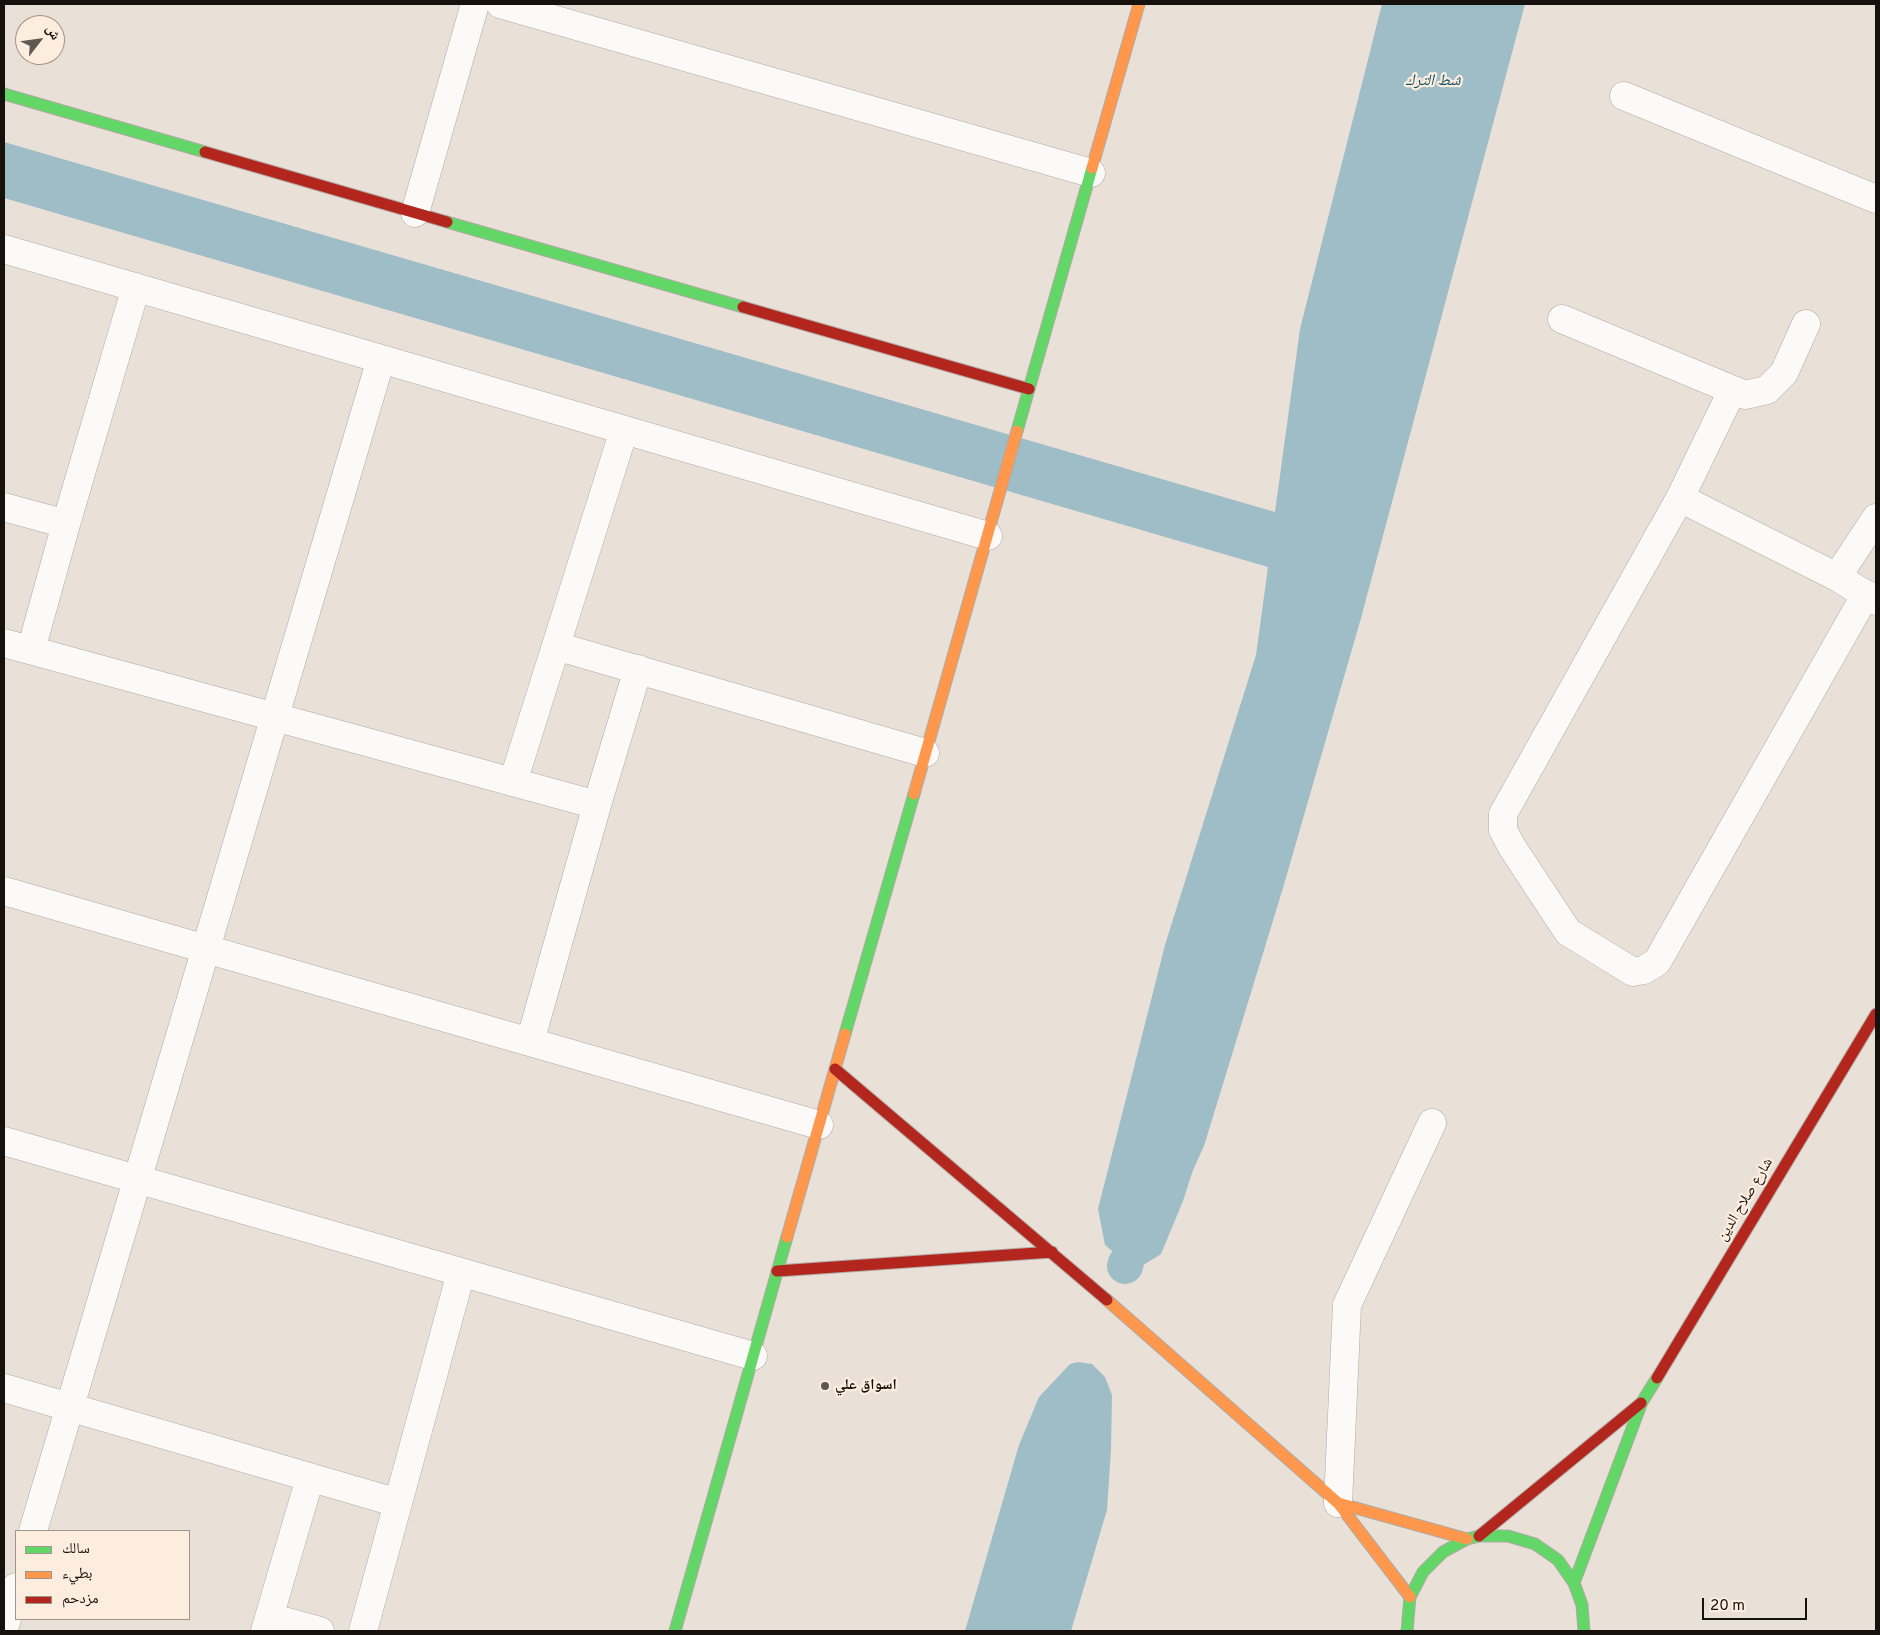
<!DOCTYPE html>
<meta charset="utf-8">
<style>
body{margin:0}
#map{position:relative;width:1880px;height:1635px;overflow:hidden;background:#e9e0d8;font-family:Overpass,"Noto Naskh Arabic",sans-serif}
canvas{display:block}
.frame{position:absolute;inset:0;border:5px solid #16110c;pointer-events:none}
.legend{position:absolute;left:15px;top:1530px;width:175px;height:90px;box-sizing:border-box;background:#fceddf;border:1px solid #a0958b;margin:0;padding:6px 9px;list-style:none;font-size:15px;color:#16110c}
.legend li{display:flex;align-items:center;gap:10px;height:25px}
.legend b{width:25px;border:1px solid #a0958b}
.north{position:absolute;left:15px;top:15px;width:50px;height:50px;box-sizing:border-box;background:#fceddf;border:1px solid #a0958b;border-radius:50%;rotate:60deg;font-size:14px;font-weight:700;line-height:20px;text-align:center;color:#16110c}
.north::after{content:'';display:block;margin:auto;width:18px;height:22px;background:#605953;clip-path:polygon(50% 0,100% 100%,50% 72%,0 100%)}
.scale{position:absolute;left:1702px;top:1598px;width:105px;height:22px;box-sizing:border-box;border:2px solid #16110c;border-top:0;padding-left:6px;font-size:15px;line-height:18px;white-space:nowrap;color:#16110c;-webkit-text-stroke:4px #fceddf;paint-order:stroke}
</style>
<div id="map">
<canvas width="1880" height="1635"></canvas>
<div class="frame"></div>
<ul class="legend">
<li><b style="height:6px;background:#63d668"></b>سالك</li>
<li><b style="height:6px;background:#ff974d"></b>بطيء</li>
<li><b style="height:6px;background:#b3261e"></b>مزدحم</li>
</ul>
<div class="north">ش</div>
<div class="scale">20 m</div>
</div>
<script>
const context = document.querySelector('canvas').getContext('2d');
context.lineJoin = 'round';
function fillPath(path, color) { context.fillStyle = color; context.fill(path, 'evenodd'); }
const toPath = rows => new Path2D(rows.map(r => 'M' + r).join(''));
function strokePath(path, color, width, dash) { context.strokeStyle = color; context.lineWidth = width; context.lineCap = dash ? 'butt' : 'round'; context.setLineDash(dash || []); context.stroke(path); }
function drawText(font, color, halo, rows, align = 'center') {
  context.font = font + ' Overpass,"Noto Naskh Arabic",sans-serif'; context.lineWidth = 4.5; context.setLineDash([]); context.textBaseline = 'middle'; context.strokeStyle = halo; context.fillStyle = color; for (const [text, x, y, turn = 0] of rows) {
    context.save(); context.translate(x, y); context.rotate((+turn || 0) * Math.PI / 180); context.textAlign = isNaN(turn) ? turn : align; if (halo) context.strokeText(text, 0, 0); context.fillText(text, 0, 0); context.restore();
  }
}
fillPath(toPath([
 [1382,4,1525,4,1361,618,1283,888,1204,1146,1193,1170,1183,1201,1161,1254,1145,1264,1126,1263,1105,1245,1098,1209,1165,945,1256,655,1268,567,4,198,4,142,1275,512,1300,329],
 [1078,1362,1092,1364,1105,1377,1112,1395,1111,1449,1107,1510,1071,1631,965,1631,1019,1445,1039,1397,1070,1364]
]), '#9ebdc6');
strokePath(toPath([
 [1125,1266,1126,1263]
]), '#9ebdc6', 36);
const street = toPath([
 [500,4,1091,173],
 [1624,96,1876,199],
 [415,213,475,4],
 [4,249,988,536],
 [1562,319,1745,395,1767,390,1784,373,1806,324],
 [1732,391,1680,498,1503,814,1503,830,1512,847,1568,932,1633,972,1644,970,1657,962,1866,594],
 [1680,498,1837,577,1876,601],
 [4,507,66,524],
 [1837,577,1876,518],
 [4,643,597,805],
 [556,646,925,753],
 [31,650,66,524,136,287],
 [513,782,624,430],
 [4,891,819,1125],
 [530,1042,597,805,638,669],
 [4,1141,753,1356],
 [4,1388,398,1503],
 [1338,1503,1347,1305,1432,1123],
 [33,1531,381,359],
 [269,1617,320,1631],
 [4,1629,16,1587],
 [265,1631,310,1478],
 [363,1631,461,1273]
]);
const fast = toPath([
 [4,94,205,152],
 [447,222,743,307],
 [1017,431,1092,168],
 [845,1034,914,794],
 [1574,1583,1642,1402,1657,1378],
 [675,1631,787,1237],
 [1407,1631,1410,1597,1423,1572,1443,1552,1467,1539,1479,1536,1508,1536,1535,1544,1558,1560,1574,1583,1582,1605,1584,1631]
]);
const slow = toPath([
 [1092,168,1139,4],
 [914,794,1017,431],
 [787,1237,845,1034],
 [1107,1300,1338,1503,1410,1597],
 [1338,1503,1467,1539]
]);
const jam = toPath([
 [205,152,447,222],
 [743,307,1029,389],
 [835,1069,1107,1300],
 [777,1271,1052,1252],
 [1657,1378,1876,1014],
 [1479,1536,1641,1403]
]);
strokePath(street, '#b0aaa3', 29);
strokePath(fast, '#b0aaa3', 13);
strokePath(slow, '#b0aaa3', 13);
strokePath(jam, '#b0aaa3', 13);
strokePath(street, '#fcfaf9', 28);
strokePath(fast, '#63d668', 11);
strokePath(slow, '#ff974d', 11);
strokePath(jam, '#b3261e', 11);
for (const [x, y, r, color] of [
 [825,1386,5,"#605953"]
]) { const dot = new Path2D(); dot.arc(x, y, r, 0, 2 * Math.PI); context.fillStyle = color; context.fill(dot); strokePath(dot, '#fceddf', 2); }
drawText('15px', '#16110c', '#fceddf', [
 ["شارع صلاح الدين",1746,1200,-59]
]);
drawText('bold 15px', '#16110c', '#fceddf', [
 ["اسواق علي",835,1386]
], 'left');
drawText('italic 16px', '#0e5063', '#fceddf', [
 ["شط الترك",1433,82]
]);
</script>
